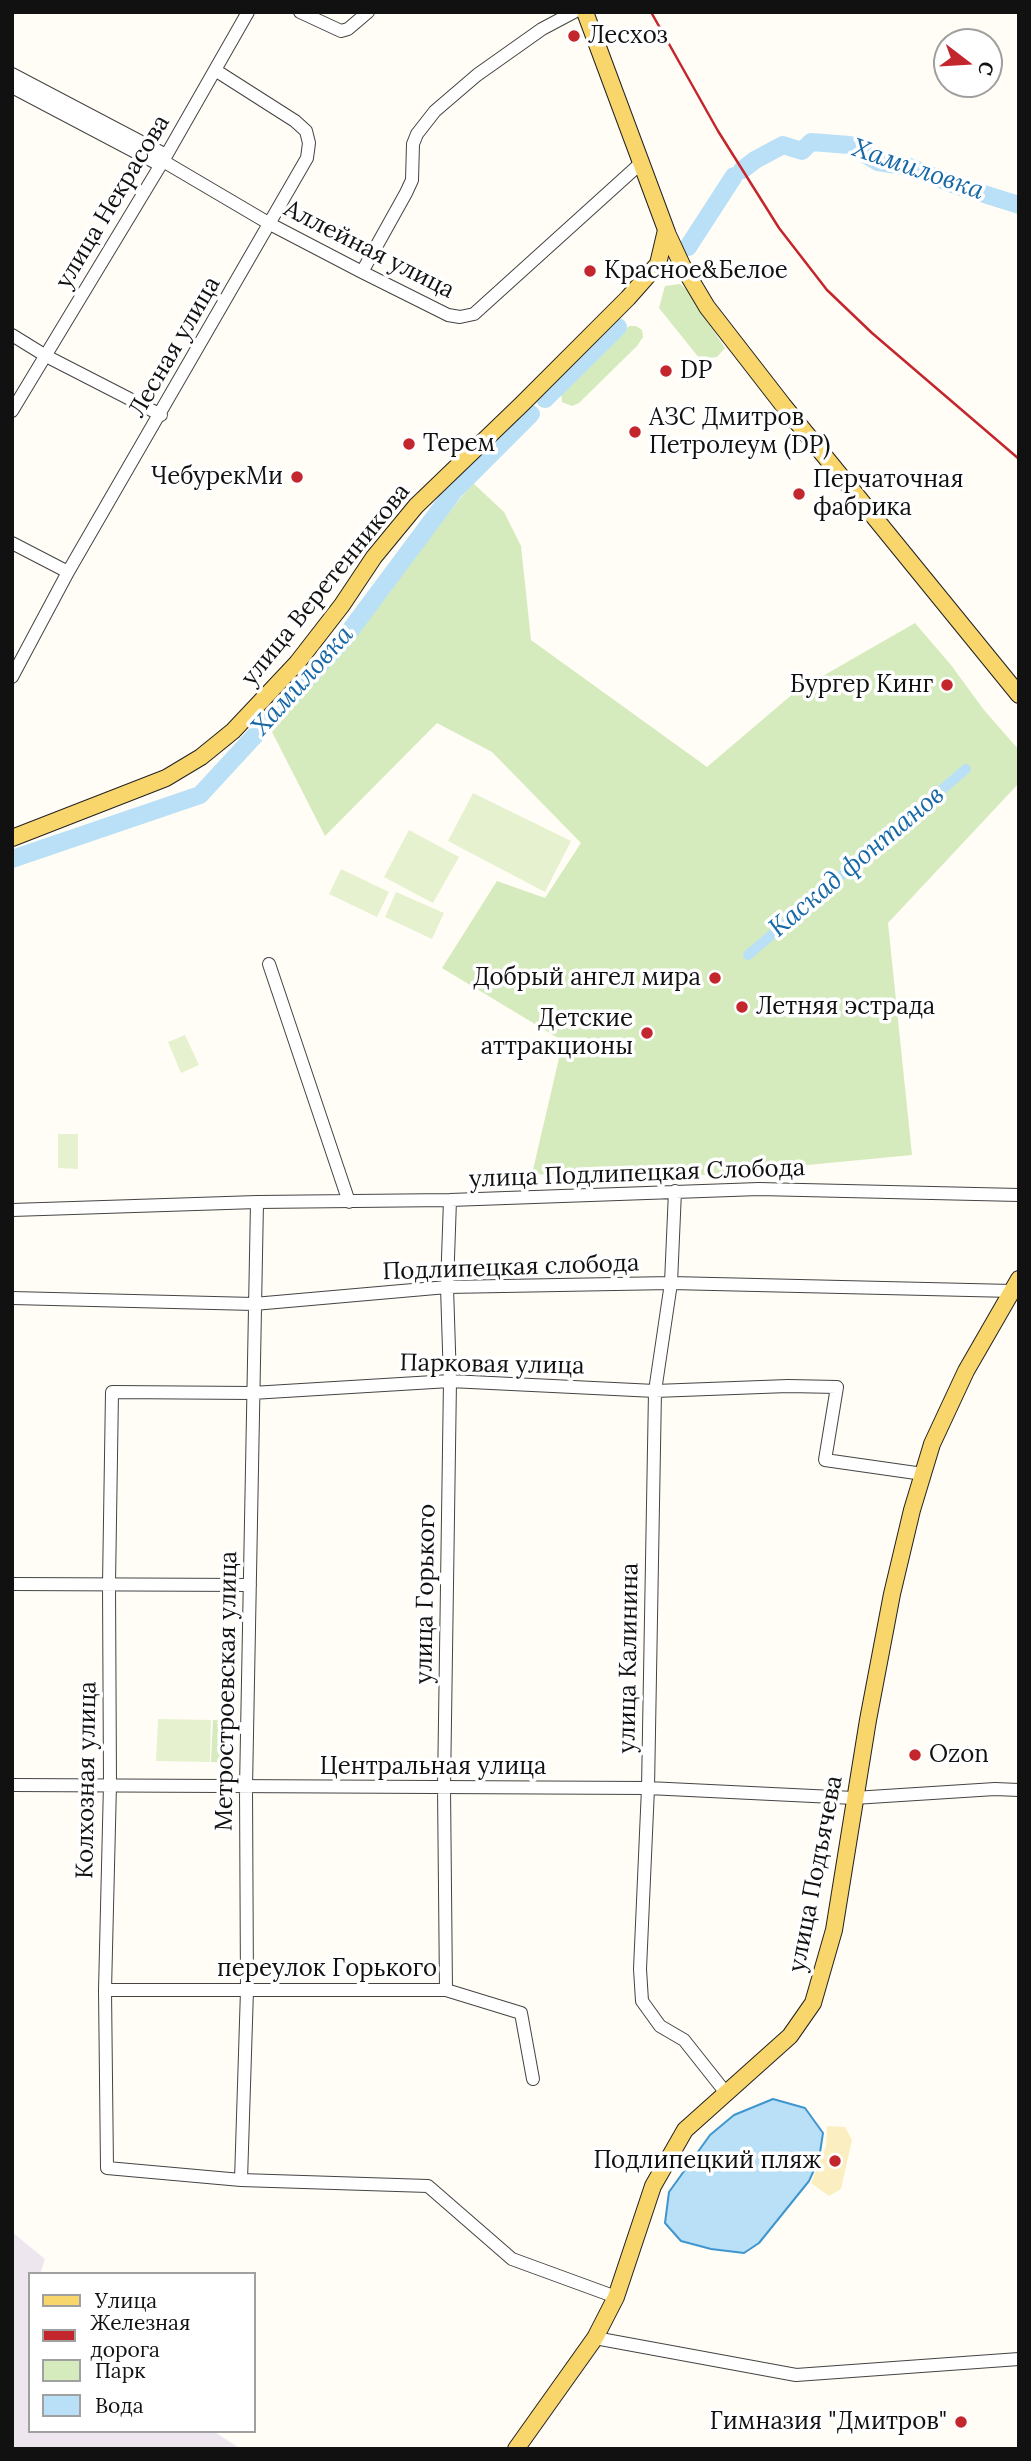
<!DOCTYPE html>
<meta charset="utf-8">
<style>
body{margin:0}
#map{position:relative;width:1031px;height:2461px;overflow:hidden;background:#fffdf5;font-family:Lora,serif}
canvas{display:block}
.frame{position:absolute;inset:0;border:14px solid #111;pointer-events:none}
.legend{position:absolute;left:28px;top:2272px;width:228px;height:161px;box-sizing:border-box;background:#fff;border:2px solid #a0a0a0;margin:0;padding:9px 12px;list-style:none;font-size:21px;color:#111}
.legend li{display:flex;align-items:center;gap:14px;height:35px}
.legend b{width:35px;border:2px solid #a0a0a0}
.north{position:absolute;left:933px;top:28px;width:70px;height:70px;box-sizing:border-box;background:#fff;border:2px solid #a0a0a0;border-radius:50%;rotate:107deg;font-size:19px;font-weight:700;line-height:28px;text-align:center;color:#111}
.north::after{content:'';display:block;margin:auto;width:24px;height:32px;background:#c4262e;clip-path:polygon(50% 0,100% 100%,50% 72%,0 100%)}
</style>
<div id="map">
<canvas width="1031" height="2461"></canvas>
<div class="frame"></div>
<ul class="legend">
<li><b style="height:9px;background:#f9d66b"></b>Улица</li>
<li><b style="height:9px;background:#c4262e"></b>Железная дорога</li>
<li><b style="height:19px;background:#d5ebbd"></b>Парк</li>
<li><b style="height:19px;background:#b9e0f7"></b>Вода</li>
</ul>
<div class="north">С</div>
</div>
<script>
const context = document.querySelector('canvas').getContext('2d');
context.lineJoin = 'round';
function fillPath(path, color) { context.fillStyle = color; context.fill(path, 'evenodd'); }
const toPath = rows => new Path2D(rows.map(r => 'M' + r).join(''));
function strokePath(path, color, width, dash) { context.strokeStyle = color; context.lineWidth = width; context.lineCap = dash ? 'butt' : 'round'; context.setLineDash(dash || []); context.stroke(path); }
function drawText(font, color, halo, rows, align = 'center') {
  context.font = font + ' Lora,serif'; context.lineWidth = 7; context.setLineDash([]); context.textBaseline = 'middle'; context.strokeStyle = halo; context.fillStyle = color; for (const [text, x, y, turn = 0] of rows) {
    context.save(); context.translate(x, y); context.rotate((+turn || 0) * Math.PI / 180); context.textAlign = isNaN(turn) ? turn : align; if (halo) context.strokeText(text, 0, 0); context.fillText(text, 0, 0); context.restore();
  }
}
fillPath(toPath([
 [12,2232,45,2259,40,2274,30,2274,30,2431,213,2431,241,2449,12,2449]
]), '#eee6ef');
fillPath(toPath([
 [680,284,686,289,725,348,717,357,700,359,659,308,665,286],
 [629,326,636,326,642,330,643,337,637,346,579,403,572,406,562,402,561,393],
 [473,483,504,512,521,546,531,640,707,767,795,692,915,623,951,665,984,710,1019,750,1019,783,888,923,912,1155,651,1180,532,1174,563,1041,442,968,497,881,545,898,581,843,492,752,437,723,325,836,269,726,381,595],
 [213,1720,233,1721,231,1763,211,1762]
]), '#d5ebbd');
fillPath(toPath([
 [827,2126,845,2127,852,2140,841,2189,829,2196,811,2183,826,2146]
]), '#fbeec1');
fillPath(toPath([
 [473,793,571,841,545,892,448,841],
 [409,830,459,857,433,903,384,877],
 [341,869,389,892,377,917,329,894],
 [396,892,444,913,432,939,385,917],
 [185,1035,199,1065,181,1073,168,1042],
 [58,1134,78,1134,78,1169,58,1168],
 [158,1719,211,1720,210,1762,156,1761]
]), '#e6f2cf');
const water = toPath([
 [773,2099,805,2108,823,2133,819,2159,809,2181,759,2243,744,2253,711,2249,681,2241,665,2223,669,2192,710,2135,734,2115,773,2099]
]);
fillPath(water, '#b9e0f7');
strokePath(water, '#3f96cf', 2);
strokePath(toPath([
 [748,955,966,769]
]), '#b9e0f7', 10);
strokePath(toPath([
 [742,170,755,160,783,145,802,151,811,142,850,145,878,162,910,167,952,184,1019,205],
 [688,247,734,176],
 [545,399,618,327],
 [12,859,200,795,343,640,454,491,531,414]
]), '#b9e0f7', 18);
const minor = toPath([
 [300,12,341,31,348,29,368,12],
 [12,74,166,155],
 [12,87,160,165],
 [163,161,270,224,362,272,448,315,460,317,474,314,641,163],
 [362,272,406,193,412,180,413,144,417,134,435,111,477,75,542,29,574,12],
 [12,335,46,356,161,415],
 [12,411,163,161,248,12],
 [12,543,68,572],
 [12,677,68,572,307,158,309,143,306,131,295,121,215,70],
 [269,964,349,1202],
 [675,1191,671,1283,655,1391,648,1788,640,1969,642,2001,660,2026,684,2040,726,2093],
 [12,1210,257,1202,450,1200,759,1189,1019,1195],
 [12,1298,254,1304,447,1287,671,1283,1012,1291],
 [12,1584,250,1585],
 [12,1785,648,1788,854,1798,995,1789,1019,1790],
 [105,1990,446,1990,521,2013,533,2079],
 [446,1990,444,1788,450,1381,447,1287,450,1200],
 [241,2180,247,1990,246,1787,257,1202],
 [616,2297,512,2259,428,2186,241,2180,107,2168,105,1990,110,1784,109,1584,112,1392,252,1393,450,1381,655,1391,788,1386,837,1387,825,1460,923,1474],
 [595,2338,796,2375,1019,2359]
]);
const major = toPath([
 [585,12,668,235,682,265,707,307,783,405,1019,695],
 [12,838,166,778,201,757,233,731,297,663,342,605,374,557,416,506,522,404,628,298,658,264,666,230],
 [516,2449,595,2338,616,2297,653,2186,685,2130,790,2036,813,2003,834,1930,868,1720,892,1594,912,1510,932,1444,966,1371,1019,1279]
]);
strokePath(minor, '#444', 14);
strokePath(major, '#222', 18);
strokePath(minor, '#fff', 12);
strokePath(major, '#f9d66b', 16);
strokePath(toPath([
 [651,12,718,131,779,228,827,290,872,333,1019,459]
]), '#c4262e', 2.5);
for (const [x, y, r, color] of [
 [574,36,7,"#c4262e"],
 [590,271,7,"#c4262e"],
 [666,371,7,"#c4262e"],
 [635,432,7,"#c4262e"],
 [409,444,7,"#c4262e"],
 [297,477,7,"#c4262e"],
 [799,494,7,"#c4262e"],
 [947,685,7,"#c4262e"],
 [715,978,7,"#c4262e"],
 [742,1007,7,"#c4262e"],
 [647,1033,7,"#c4262e"],
 [915,1755,7,"#c4262e"],
 [835,2161,7,"#c4262e"],
 [961,2422,7,"#c4262e"]
]) { const dot = new Path2D(); dot.arc(x, y, r, 0, 2 * Math.PI); context.fillStyle = color; context.fill(dot); strokePath(dot, '#fff', 2.5); }
drawText('24px', '#111', '#fff', [
 ["Лесхоз",588,36],
 ["Красное&Белое",604,271],
 ["DP",680,371],
 ["АЗС Дмитров",649,418],
 ["Петролеум (DP)",649,446],
 ["Терем",423,444],
 ["ЧебурекМи",283,477,"right"],
 ["Перчаточная",813,480],
 ["фабрика",813,508],
 ["Бургер Кинг",933,685,"right"],
 ["Добрый ангел мира",701,978,"right"],
 ["Летняя эстрада",756,1007],
 ["Детские",633,1019,"right"],
 ["аттракционы",633,1047,"right"],
 ["Ozon",929,1755],
 ["Подлипецкий пляж",821,2161,"right"],
 ["Гимназия \"Дмитров\"",947,2422,"right"]
], 'left');
drawText('24px', '#111', '#fff', [
 ["улица Некрасова",113,202,-59],
 ["Аллейная улица",369,250,27],
 ["Лесная улица",175,347,-60],
 ["улица Веретенникова",326,585,-51],
 ["улица Подлипецкая Слобода",637,1174,-2],
 ["Подлипецкая слобода",511,1268,-2],
 ["Парковая улица",492,1365,1],
 ["улица Горького",426,1594,-89],
 ["улица Калинина",629,1658,-89],
 ["Метростроевская улица",227,1691,-89],
 ["Центральная улица",433,1767],
 ["Колхозная улица",87,1780,-89],
 ["улица Подъячева",816,1874,-79],
 ["переулок Горького",327,1969]
]);
drawText('italic 26px', '#1768a6', '#fff', [
 ["Хамиловка",918,170,19],
 ["Хамиловка",303,681,-48],
 ["Каскад фонтанов",857,862,-40]
]);
</script>
